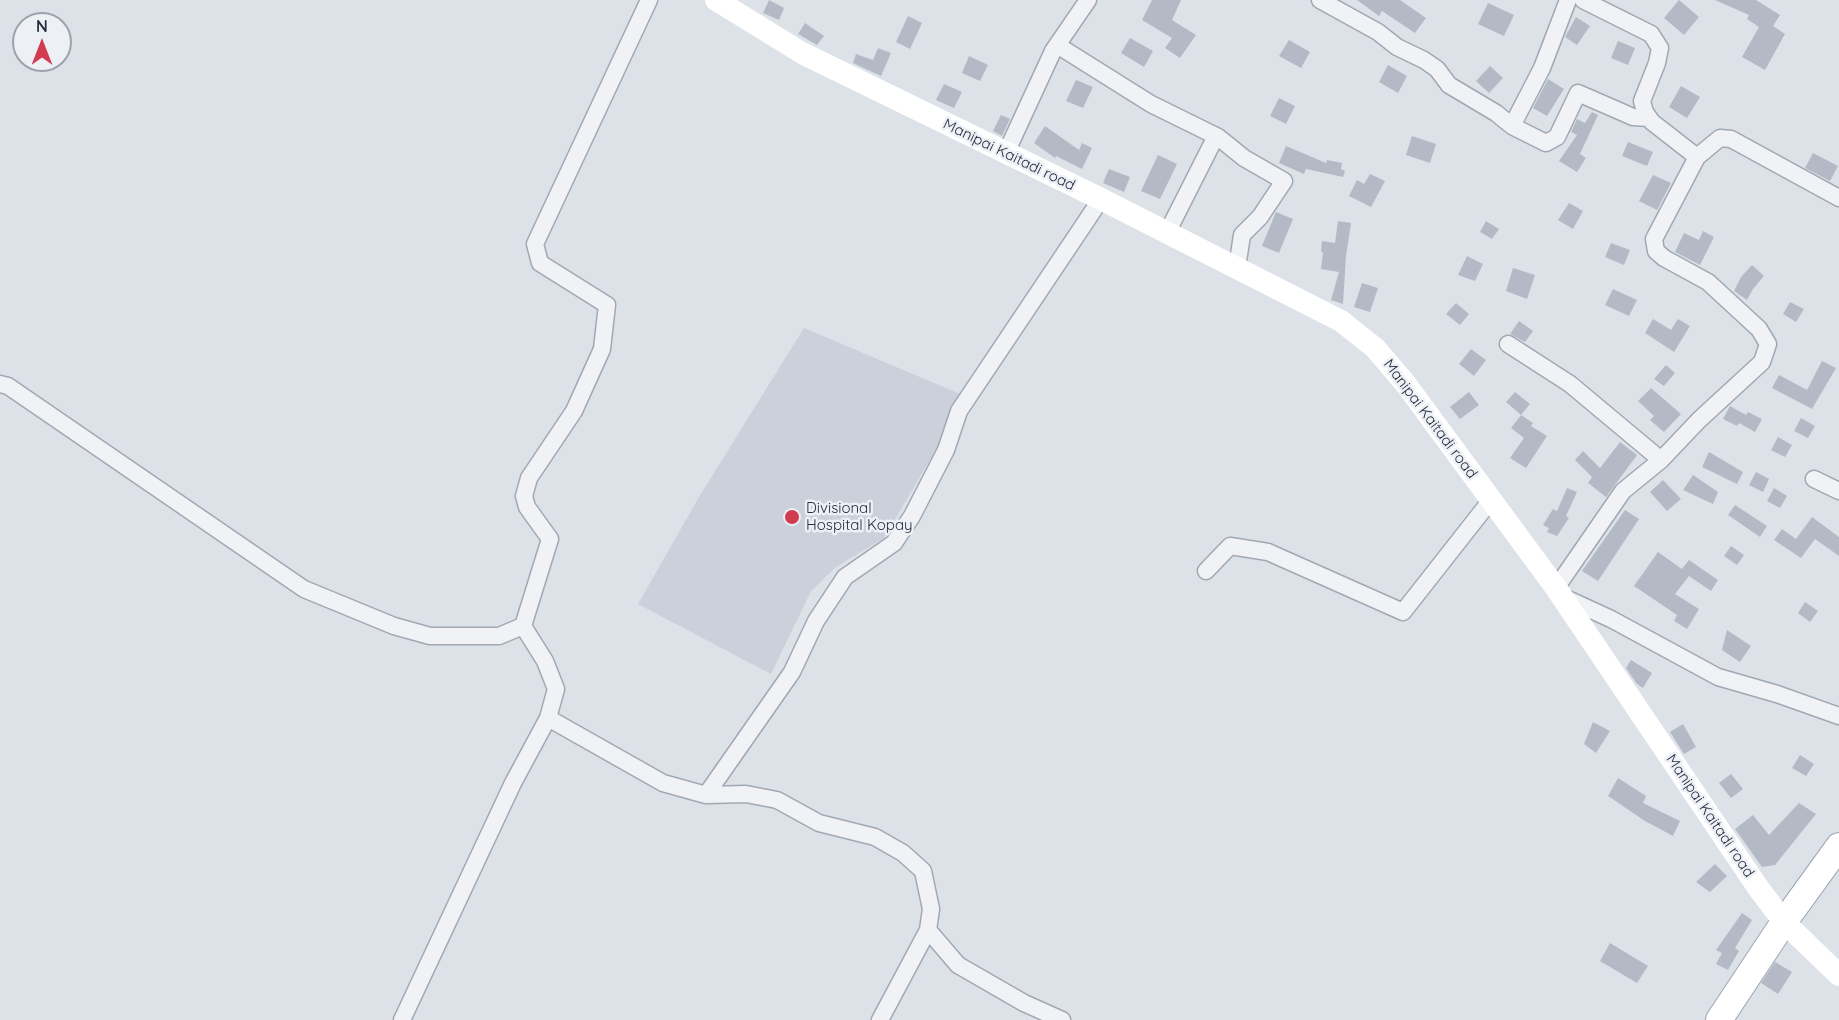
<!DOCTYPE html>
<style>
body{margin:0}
#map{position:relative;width:1839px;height:1020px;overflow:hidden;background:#dde1e8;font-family:Quicksand,sans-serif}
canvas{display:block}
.north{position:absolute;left:12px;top:12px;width:60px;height:60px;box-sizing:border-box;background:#edf0f5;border:2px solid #9da2ac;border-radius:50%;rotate:0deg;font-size:16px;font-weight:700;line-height:24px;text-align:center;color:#262e3f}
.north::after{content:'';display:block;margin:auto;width:21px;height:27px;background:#d23c50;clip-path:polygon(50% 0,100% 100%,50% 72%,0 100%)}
</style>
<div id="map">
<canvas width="1839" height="1020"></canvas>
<div class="north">N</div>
</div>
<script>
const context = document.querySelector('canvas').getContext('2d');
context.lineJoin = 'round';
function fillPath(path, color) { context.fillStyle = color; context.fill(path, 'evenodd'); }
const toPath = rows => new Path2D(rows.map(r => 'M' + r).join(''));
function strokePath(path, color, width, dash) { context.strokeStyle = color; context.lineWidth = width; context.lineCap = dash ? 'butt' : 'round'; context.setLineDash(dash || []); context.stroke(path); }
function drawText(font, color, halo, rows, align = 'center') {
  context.font = font + ' Quicksand,sans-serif'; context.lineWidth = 5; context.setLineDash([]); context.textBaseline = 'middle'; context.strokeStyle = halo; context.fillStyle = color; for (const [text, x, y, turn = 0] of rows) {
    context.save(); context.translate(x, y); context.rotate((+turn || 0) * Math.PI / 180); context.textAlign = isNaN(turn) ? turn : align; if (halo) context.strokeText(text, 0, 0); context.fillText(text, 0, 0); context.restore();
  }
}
fillPath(toPath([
 [804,328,967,397,884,538,836,567,811,591,771,674,638,604,699,497]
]), '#cbd0da');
fillPath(toPath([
 [769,0,784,8,779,20,763,13],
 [1152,0,1181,0,1172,20,1196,35,1180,58,1165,48,1172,38,1142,20],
 [1357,0,1400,0,1426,18,1415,33,1382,11,1379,16],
 [1679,0,1699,17,1684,35,1664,18],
 [1715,0,1756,0,1780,15,1773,26,1785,34,1765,70,1742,57,1759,27,1747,19,1749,15],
 [1488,3,1514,15,1504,36,1478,24],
 [908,16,922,23,910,49,896,42],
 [1576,17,1590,26,1577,45,1565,37],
 [805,23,824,36,817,45,798,34],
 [1130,38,1153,51,1144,67,1121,53],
 [1289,40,1310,52,1301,68,1279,56],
 [1618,41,1635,48,1628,65,1611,58],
 [878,48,891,53,881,76,853,63,856,54,873,60],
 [969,56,988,65,980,81,962,73],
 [1388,65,1407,76,1398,93,1379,82],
 [1490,66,1503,78,1489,93,1476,81],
 [1548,79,1564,89,1547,116,1533,108],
 [1076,80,1093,87,1083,108,1066,101],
 [944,84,962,92,954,108,936,100],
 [1681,86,1700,97,1687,118,1669,107],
 [1279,98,1295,106,1286,124,1270,116],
 [1592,112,1598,115,1580,154,1586,158,1577,172,1559,161,1577,135,1571,132,1577,119,1585,123],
 [1001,115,1010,119,1002,136,993,131],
 [1045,126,1079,150,1082,143,1092,148,1082,169,1056,156,1055,158,1034,143],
 [1412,136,1436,144,1430,163,1406,155],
 [1628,142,1653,152,1647,166,1622,156],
 [1286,146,1326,163,1327,160,1342,163,1341,169,1345,171,1343,177,1306,169,1304,174,1279,163],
 [1813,153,1838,166,1830,181,1805,168],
 [1158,155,1177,164,1160,199,1141,191],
 [1109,169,1130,177,1124,192,1103,183],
 [1370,174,1385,181,1371,207,1349,196,1357,180,1364,184],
 [1653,175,1671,183,1657,210,1639,201],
 [1569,203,1583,211,1573,229,1558,220],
 [1276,212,1293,219,1279,253,1262,246],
 [1338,221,1351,223,1346,256,1343,304,1331,300,1339,272,1321,269,1323,252,1321,252,1322,241,1335,243],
 [1486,221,1499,229,1492,239,1480,232],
 [1703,231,1714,237,1700,265,1675,252,1684,233,1699,240],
 [1611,243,1630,250,1624,265,1605,257],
 [1467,256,1483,264,1475,281,1458,275],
 [1752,265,1764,276,1753,289,1747,300,1734,291,1741,277],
 [1513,268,1535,275,1527,299,1506,291],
 [1362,283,1378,288,1370,312,1354,307],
 [1613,289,1637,300,1629,316,1605,305],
 [1790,302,1804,309,1796,322,1783,314],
 [1456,303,1469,314,1460,325,1446,314],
 [1653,319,1671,330,1678,319,1690,326,1674,352,1645,333],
 [1519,321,1533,331,1525,342,1510,334],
 [1471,349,1486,360,1474,376,1459,364],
 [1822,361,1836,368,1812,409,1772,388,1779,375,1807,390],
 [1666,365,1675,373,1664,386,1654,379],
 [1651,388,1681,414,1664,432,1650,420,1654,416,1638,401],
 [1469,392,1479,405,1460,419,1450,407],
 [1515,392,1530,404,1521,415,1506,402],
 [1730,406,1746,415,1748,412,1762,419,1755,432,1739,423,1737,426,1723,419],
 [1521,415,1533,423,1531,426,1547,436,1526,468,1510,458,1524,438,1511,428],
 [1801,418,1815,426,1808,438,1794,431],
 [1778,437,1792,445,1785,457,1771,450],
 [1620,442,1637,455,1606,497,1588,483,1592,477,1575,460,1583,451,1600,468],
 [1709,452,1743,472,1737,484,1702,467],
 [1756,472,1769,479,1763,492,1749,485],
 [1693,475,1718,492,1713,504,1683,490],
 [1663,480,1681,499,1667,511,1650,492],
 [1567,488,1577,492,1566,516,1569,518,1557,536,1547,532,1549,528,1543,525,1553,509,1557,511],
 [1774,488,1787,496,1780,508,1767,501],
 [1735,505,1767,526,1760,537,1728,515],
 [1625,510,1639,519,1598,581,1582,571],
 [1812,517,1839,537,1839,556,1815,539,1801,558,1774,540,1782,529,1796,539],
 [1731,546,1744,555,1737,565,1724,556],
 [1658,552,1682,569,1689,560,1718,580,1711,591,1689,576,1675,594,1699,609,1687,629,1674,621,1677,615,1634,586],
 [1805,602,1818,611,1810,622,1798,613],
 [1727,630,1751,646,1740,662,1722,650],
 [1631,660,1652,673,1643,688,1637,684,1626,668],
 [1593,722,1610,731,1596,753,1584,744],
 [1683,724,1696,747,1684,754,1670,732],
 [1800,755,1814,764,1806,776,1792,768],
 [1731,774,1743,789,1731,798,1719,783],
 [1618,778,1646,796,1643,803,1680,821,1673,836,1645,821,1608,796],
 [1799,803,1816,814,1775,865,1762,867,1735,829,1753,815,1769,835],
 [1715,864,1727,876,1710,892,1696,882],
 [1742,913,1752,920,1735,948,1739,951,1728,970,1716,964,1722,953,1716,950],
 [1610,943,1648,966,1637,983,1600,961],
 [1775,962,1792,972,1778,994,1761,983]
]), '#b4bac5');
const minor = toPath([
 [1320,0,1378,32,1397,47,1424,60,1437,69,1449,85,1496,113,1512,126,1546,143,1557,137,1578,93,1633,117,1649,118],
 [1583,0,1651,34,1660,48,1657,63,1642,101,1645,112,1652,122,1697,157],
 [1057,45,1151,104,1218,137,1244,158,1284,181,1260,217,1242,235,1237,268],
 [1512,126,1542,68,1568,0],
 [1006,153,1053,51,1088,0],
 [1167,233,1216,136],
 [1508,344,1570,384,1661,460],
 [0,384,8,386,304,589,394,626,430,636,499,636,523,626,550,539,527,507,524,496,529,478,574,411,602,349,607,305,540,263,535,244,649,0],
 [1814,479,1839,491],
 [1206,571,1230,546,1268,552,1403,612,1491,500],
 [1556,588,1623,491,1661,460,1699,420,1762,362,1768,344,1759,329,1708,282,1664,258,1656,251,1654,239,1697,157,1720,138,1731,139,1839,198],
 [1563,597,1611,619,1718,677,1777,694,1839,716],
 [548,718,663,783,706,795,746,794,777,800,819,823,875,837,903,853,923,871,931,909,928,930,958,965,1024,1003,1062,1020],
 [706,795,792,672,816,621,845,577,894,543,912,516,946,450,959,411,1101,199],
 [402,1020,513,783,548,718,556,689,545,661,523,626],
 [880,1020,928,930]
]);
const primary = toPath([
 [1719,1020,1784,922,1839,846]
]);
strokePath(minor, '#a2a8b2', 19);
strokePath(primary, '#9ca5b4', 28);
strokePath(minor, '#f0f2f6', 16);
strokePath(toPath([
 [716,0,802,53,1101,199,1341,321,1375,348,1405,383,1556,588,1759,889,1784,922,1839,975]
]), '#fff', 22);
strokePath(primary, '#fff', 26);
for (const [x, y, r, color] of [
 [792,517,8,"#d23c50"]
]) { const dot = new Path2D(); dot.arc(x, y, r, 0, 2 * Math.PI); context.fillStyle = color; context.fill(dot); strokePath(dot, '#edf0f5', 2); }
drawText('15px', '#262e3f', '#edf0f5', [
 ["Manipai Kaitadi road",1009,155,26],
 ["Manipai Kaitadi road",1430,419,53],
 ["Manipai Kaitadi road",1710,816,56]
]);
drawText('15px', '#262e3f', '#edf0f5', [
 ["Divisional",806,508],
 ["Hospital Kopay",806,525]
], 'left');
</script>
